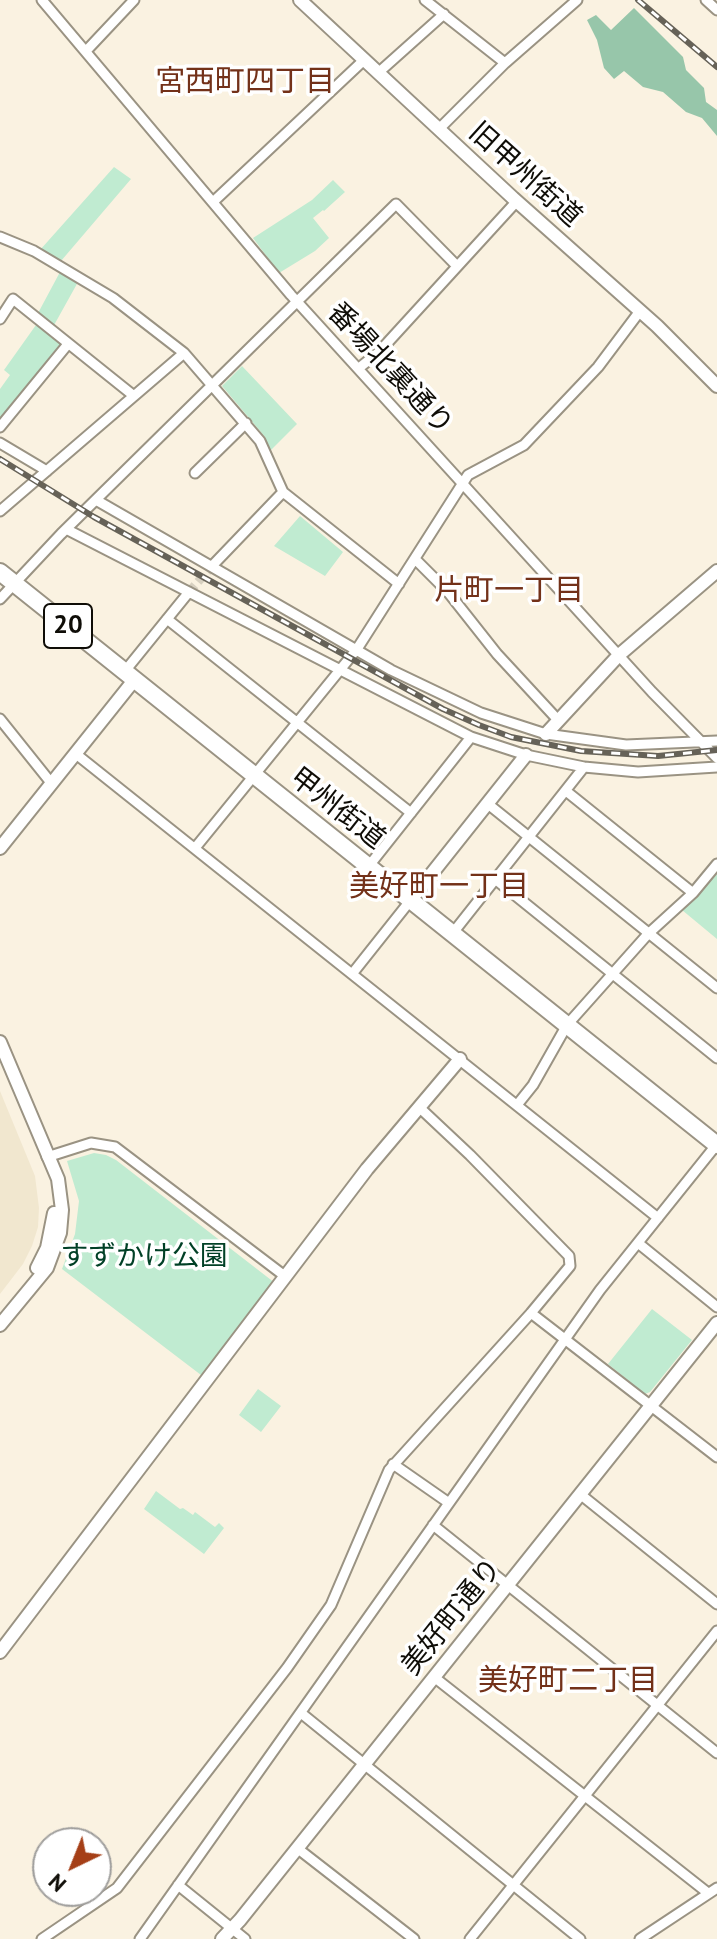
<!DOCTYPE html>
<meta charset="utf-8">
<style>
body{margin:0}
#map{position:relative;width:717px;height:1939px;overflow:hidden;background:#faf2e1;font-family:"PT Sans",sans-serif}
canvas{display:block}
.north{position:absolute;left:32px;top:1827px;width:80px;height:80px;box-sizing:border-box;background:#fff;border:2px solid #9f9e9c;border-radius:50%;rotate:223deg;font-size:22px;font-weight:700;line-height:32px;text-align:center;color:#0f0d07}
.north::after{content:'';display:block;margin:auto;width:28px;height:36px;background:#a53f17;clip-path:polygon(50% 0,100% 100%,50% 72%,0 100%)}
</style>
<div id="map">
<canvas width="717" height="1939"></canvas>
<div class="north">N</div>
</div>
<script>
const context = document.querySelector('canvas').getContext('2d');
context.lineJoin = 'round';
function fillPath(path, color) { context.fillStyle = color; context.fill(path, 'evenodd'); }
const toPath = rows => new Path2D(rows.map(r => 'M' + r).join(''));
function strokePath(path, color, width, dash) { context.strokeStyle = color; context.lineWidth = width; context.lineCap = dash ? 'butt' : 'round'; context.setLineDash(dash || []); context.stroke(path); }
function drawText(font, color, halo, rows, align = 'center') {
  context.font = font + ' "PT Sans","Noto Sans JP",sans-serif'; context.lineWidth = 7; context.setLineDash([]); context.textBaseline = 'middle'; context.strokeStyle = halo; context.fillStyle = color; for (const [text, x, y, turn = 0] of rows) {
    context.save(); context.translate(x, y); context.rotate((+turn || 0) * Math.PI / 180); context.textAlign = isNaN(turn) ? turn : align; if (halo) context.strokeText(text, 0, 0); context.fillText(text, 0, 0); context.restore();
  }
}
fillPath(toPath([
 [0,1091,35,1176,39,1208,38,1227,32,1246,23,1264,0,1294]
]), '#f1e7cf');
fillPath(toPath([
 [114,167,131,179,61,261,40,250],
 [333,180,345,192,324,211,323,210,313,218,329,238,315,251,279,273,253,238,312,200],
 [60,272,78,282,53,327,37,315],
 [36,325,61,344,0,421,0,389,10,375,4,370],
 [242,366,297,424,270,451,265,437,222,386],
 [300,516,343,552,325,576,274,546],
 [717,874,717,939,682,910],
 [94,1153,106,1155,116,1160,275,1283,201,1375,62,1269,75,1234,79,1201,67,1161],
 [652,1309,692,1340,650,1392,645,1394,608,1364],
 [258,1389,281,1406,261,1432,239,1415],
 [156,1491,180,1509,183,1508,193,1515,195,1512,215,1527,219,1523,224,1528,204,1554,144,1509]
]), '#c0ebd1');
fillPath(toPath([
 [634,8,683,57,686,70,704,88,706,102,717,110,717,136,702,118,686,112,663,92,643,87,624,71,614,79,604,68,597,40,587,20,596,15,611,30]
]), '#97c6aa');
strokePath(toPath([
 [189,592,212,566]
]), '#d7d0c0', 9, [9, 4.5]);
const street = toPath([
 [42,0,291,295,652,692,717,758],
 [425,0,505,63],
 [706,0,717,10],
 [86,51,134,0],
 [378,73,444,14],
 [439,129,505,63,577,0],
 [213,202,364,60],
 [0,237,34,251,113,298,184,353,260,441,283,492,399,584],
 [0,319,13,299,134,396],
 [359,368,379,352,517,201],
 [0,427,68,344],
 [0,443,47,471],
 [195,473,246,423],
 [96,500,391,670,481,713,546,734,626,745,717,741],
 [0,511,184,353],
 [66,529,471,737,526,755,584,767,638,772,717,767],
 [415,559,448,592,497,654,558,720],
 [212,566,283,492],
 [0,599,61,534,396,204,456,265],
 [167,619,411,813],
 [125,671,189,592],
 [0,719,52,784],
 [76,754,658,1218],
 [566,791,693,893],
 [488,804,717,988],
 [195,848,357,649,468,475,524,445,598,367,640,311],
 [368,867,471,737],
 [495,879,717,1058],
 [452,934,584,767],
 [352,974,410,901],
 [517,1105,533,1085,567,1025,648,934,693,893,717,864],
 [47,1157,91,1143,115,1147,286,1277],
 [638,1243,717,1307],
 [531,1313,717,1457],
 [393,1464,449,1503],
 [580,1494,717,1604],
 [433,1525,717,1753],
 [434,1677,708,1893],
 [301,1713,580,1939],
 [297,1848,414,1939],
 [178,1885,245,1939],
 [42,1939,117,1888,287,1668,331,1605,389,1470,531,1313,570,1266,569,1256,470,1155,420,1108],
 [140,1939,600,1290,717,1144],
 [470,1939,717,1631],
 [640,1939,717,1888]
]);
const secondary = toPath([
 [300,0,513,198,657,326,717,386],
 [546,734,619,655,717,571],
 [0,848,135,679],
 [410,901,526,755],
 [0,1042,58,1179,62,1210,60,1233,47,1268,0,1325],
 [37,1268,47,1248,54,1213],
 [0,1652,367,1169,460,1059],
 [222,1939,240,1920,717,1323]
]);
const highway = toPath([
 [0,572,717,1145]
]);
strokePath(street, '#9a9383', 13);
strokePath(secondary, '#9a9383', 16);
strokePath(highway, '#9a9383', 20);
strokePath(street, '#fff', 9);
strokePath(secondary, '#fff', 12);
strokePath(highway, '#fff', 16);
const rail = toPath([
 [638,0,717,67],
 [0,459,94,517,443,709,479,725,511,737,581,751,658,756,717,750]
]);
strokePath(rail, '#666258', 6);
strokePath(rail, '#fff', 3, [9]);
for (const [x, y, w] of [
 [68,626,48]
]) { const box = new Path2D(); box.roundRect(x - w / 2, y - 22, w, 44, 6); context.fillStyle = '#fff'; context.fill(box); strokePath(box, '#0f0d07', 2); }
drawText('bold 26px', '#0f0d07', null, [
 ["20",68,626]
]);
drawText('28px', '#0f0d07', '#fff', [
 ["旧甲州街道",525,175,42],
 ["番場北裏通り",390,369,47],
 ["甲州街道",337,809,38],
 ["美好町通り",452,1617,-51]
]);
drawText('28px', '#014026', '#fff', [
 ["すずかけ公園",144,1257]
]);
drawText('30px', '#733119', '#fff', [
 ["宮西町四丁目",245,82],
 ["片町一丁目",509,591],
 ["美好町一丁目",439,887],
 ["美好町二丁目",568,1681]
]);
</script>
